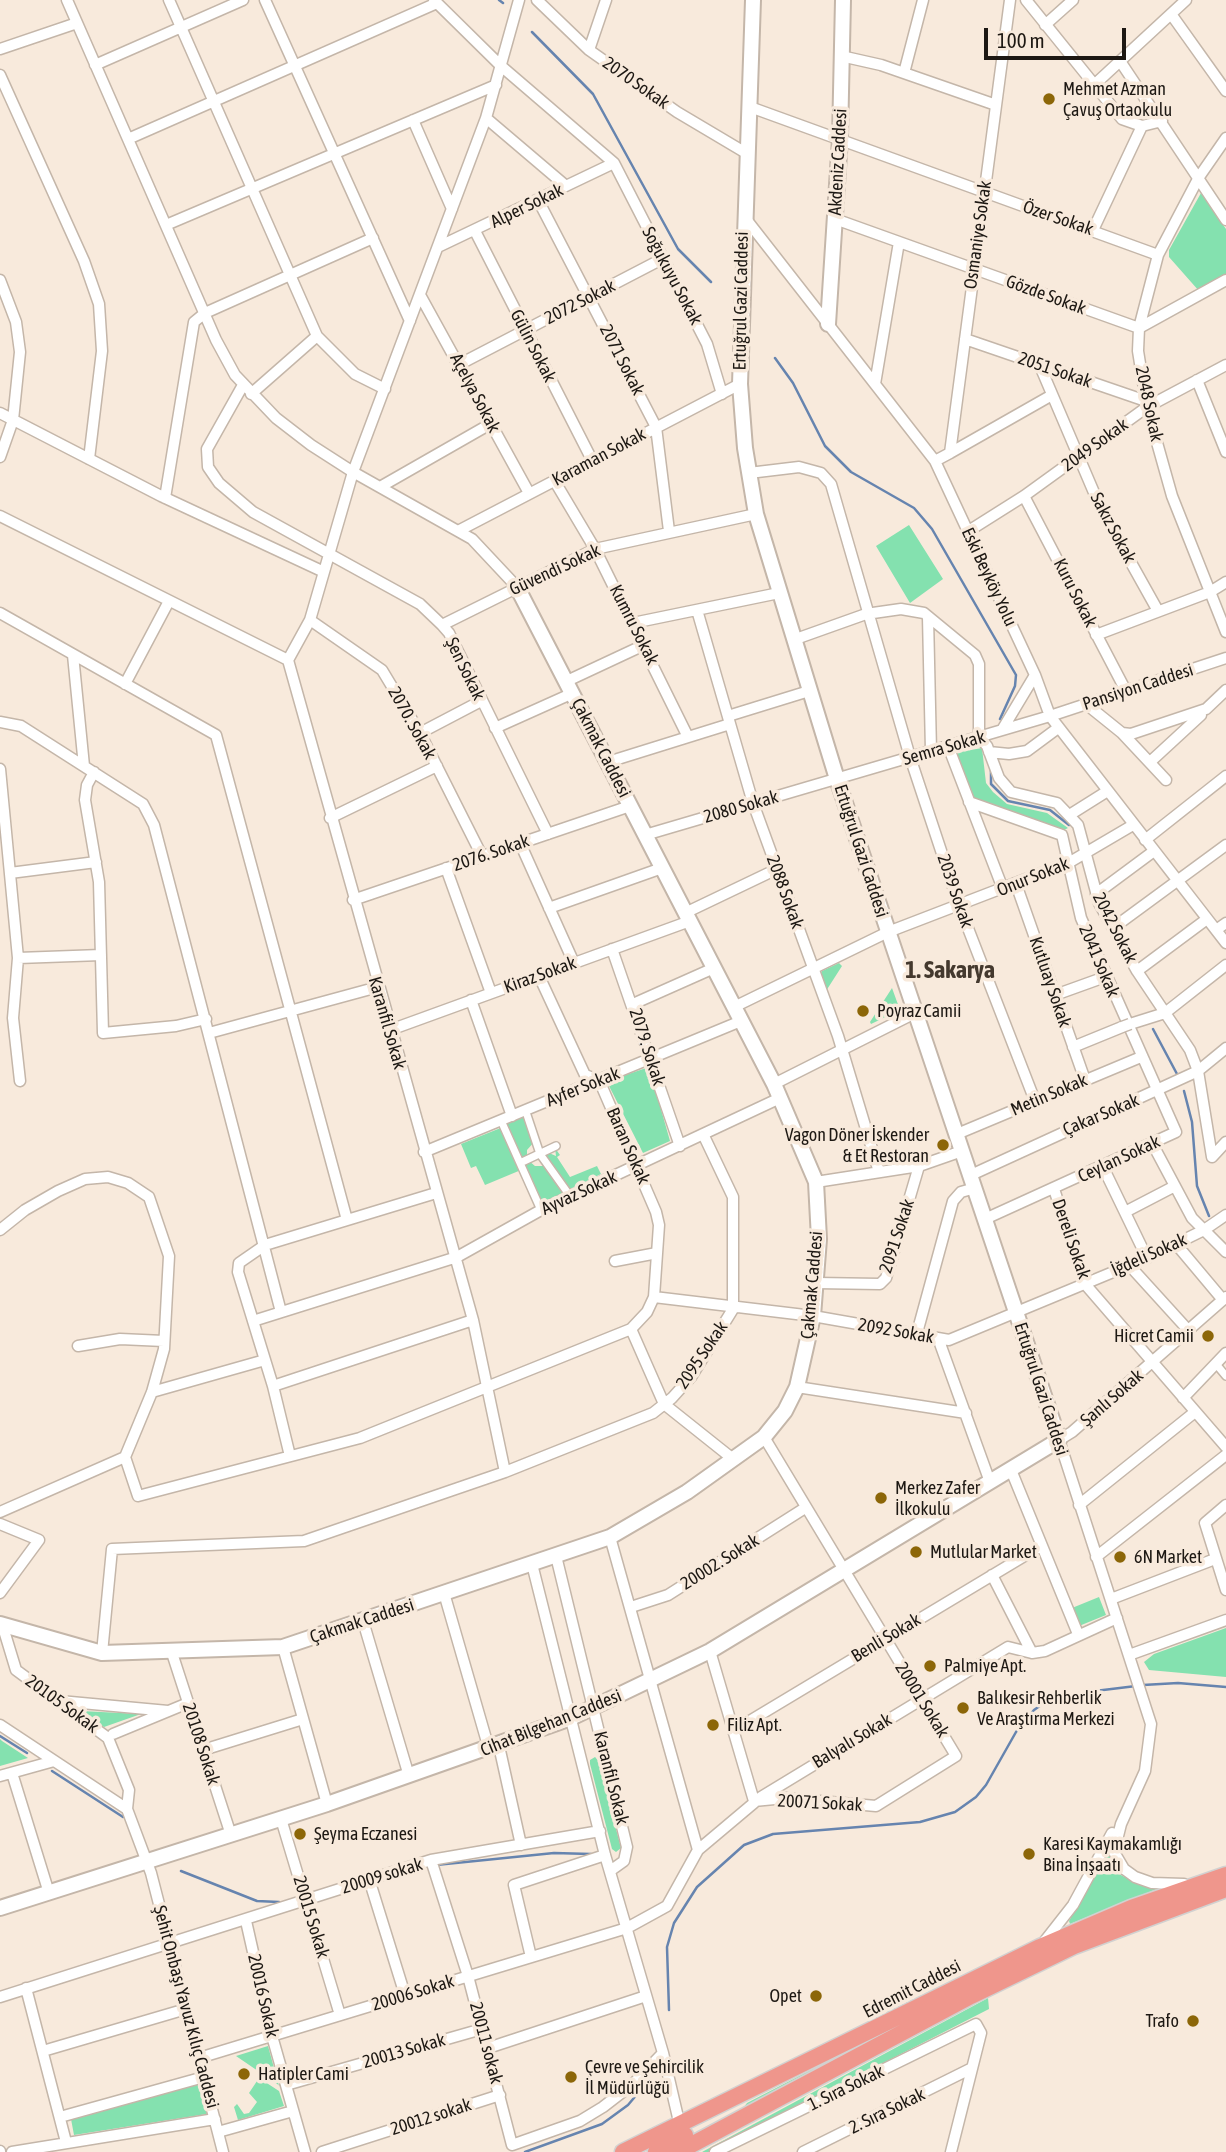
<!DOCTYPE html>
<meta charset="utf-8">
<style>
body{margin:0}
#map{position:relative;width:1226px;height:2152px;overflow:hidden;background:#f8eadc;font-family:"Asap Condensed",sans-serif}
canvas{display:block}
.scale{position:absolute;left:984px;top:28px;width:142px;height:32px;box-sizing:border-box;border:4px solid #1d1813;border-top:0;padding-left:9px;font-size:21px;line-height:24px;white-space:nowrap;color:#1d1813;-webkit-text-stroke:5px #f8eadc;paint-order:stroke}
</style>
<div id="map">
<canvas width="1226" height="2152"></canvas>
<div class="scale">100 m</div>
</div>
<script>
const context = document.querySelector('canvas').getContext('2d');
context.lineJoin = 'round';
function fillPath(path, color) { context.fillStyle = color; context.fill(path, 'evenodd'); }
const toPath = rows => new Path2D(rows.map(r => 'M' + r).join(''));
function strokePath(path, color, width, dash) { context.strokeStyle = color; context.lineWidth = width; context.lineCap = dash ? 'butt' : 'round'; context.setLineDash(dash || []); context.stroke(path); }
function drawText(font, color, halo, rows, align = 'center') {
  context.font = font + ' "Asap Condensed",sans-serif'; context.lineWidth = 7; context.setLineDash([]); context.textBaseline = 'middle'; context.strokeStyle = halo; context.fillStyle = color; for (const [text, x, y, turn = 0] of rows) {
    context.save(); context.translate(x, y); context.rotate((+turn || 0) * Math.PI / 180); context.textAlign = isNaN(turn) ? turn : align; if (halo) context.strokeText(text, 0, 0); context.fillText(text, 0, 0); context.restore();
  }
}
fillPath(toPath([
 [1201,193,1226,229,1226,276,1199,291,1169,257,1169,250],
 [909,525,943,579,910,603,876,546],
 [982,748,986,783,993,792,1007,804,1047,813,1068,828,1060,832,973,799,954,753],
 [839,963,842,966,826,991,820,975,822,971],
 [892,988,900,1010,871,1024,870,1022],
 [649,1067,670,1141,643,1153,608,1084,608,1081],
 [525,1116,535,1141,527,1150,527,1158,521,1161,505,1124],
 [503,1127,521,1170,485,1185,476,1166,471,1168,461,1144],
 [555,1148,560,1155,557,1157,570,1177,597,1166,601,1174,568,1190,545,1157,549,1153,556,1156],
 [529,1161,535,1166,547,1166,565,1192,540,1204,523,1164],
 [1099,1597,1106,1615,1079,1626,1072,1608],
 [1226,1628,1226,1677,1149,1670,1144,1662,1154,1654],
 [81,1711,141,1714,104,1727],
 [0,1739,2,1741,28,1758,0,1766],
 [595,1757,598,1760,621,1848,616,1852,612,1849,590,1764,590,1760],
 [1109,1848,1113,1867,1117,1873,1140,1885,1157,1889,1070,1924,1069,1921],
 [1022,1961,741,2111,747,2103],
 [988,1998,989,2009,709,2152,702,2152],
 [268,2046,279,2086,280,2086,236,2056],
 [259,2078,279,2091,284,2106,238,2120,234,2107,237,2104,244,2114,249,2113,257,2102,249,2093],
 [198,2083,207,2114,74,2135,71,2119]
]), '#84e1af');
strokePath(toPath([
 [499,0,503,3],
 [532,32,593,94,678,249,711,282],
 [775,358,793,383,825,446,851,472,914,508,932,529,1016,675,1015,686,1000,719],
 [991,765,991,784,1008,801,1050,810,1069,825],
 [1153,1029,1177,1074],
 [1184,1091,1192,1122,1197,1186,1209,1216],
 [1143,1685,1178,1683,1226,1687],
 [0,1736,27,1753],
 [52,1771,123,1817],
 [436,1865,554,1853,591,1854],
 [181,1871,257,1901,279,1902],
 [669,2010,667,1947,674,1923,697,1887,744,1845,773,1834,920,1822,955,1812,976,1797,986,1785,1016,1732,1034,1710,1054,1696,1136,1686],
 [525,2152,602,2124,628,2105,649,2080]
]), '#6684af', 2.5);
const pedestrian = toPath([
 [527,1115,540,1154,570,1196],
 [503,1125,541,1210],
 [520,1163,556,1146],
 [1216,1364,1226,1376]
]);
const minor = toPath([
 [67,0,216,340,235,375,276,418,311,445,353,472,472,539,517,587],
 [169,0,317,336,355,374,385,389],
 [265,0,410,321],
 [434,0,501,66,614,163,707,344,722,394],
 [537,0,589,50,677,112,746,153],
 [1026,0,1122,119,1142,126],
 [1171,14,1226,91],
 [1045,25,1073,0],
 [0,49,77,23],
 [589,50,606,0],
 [841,56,881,65,996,105],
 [1120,61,1226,220],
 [95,65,243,0],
 [904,73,923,0],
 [0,75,84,261,99,304,102,351,89,459],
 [1093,86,1186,0],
 [750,107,1158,255],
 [486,118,566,186],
 [413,120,452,209],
 [1226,138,1199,177,1158,255,1139,328,1138,351,1147,407,1172,496,1226,632],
 [128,139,437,3],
 [538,200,656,427,669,531],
 [746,219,935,461,1035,675,1050,716,1226,943],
 [835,219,1139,328,1226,280],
 [166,225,496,85],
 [1093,230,1142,126,1162,121],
 [475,231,592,460],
 [438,247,614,163],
 [0,280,16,322,20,352,13,420,0,457],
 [420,295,529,493],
 [965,339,1146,401],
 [460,364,662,259],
 [1040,366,1101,509,1158,611],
 [1197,380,1226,452],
 [875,384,899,242],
 [243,385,207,449,208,467,219,483,253,512,420,604,442,625,449,633,548,834],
 [251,394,317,336],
 [0,413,161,496,324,572],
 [950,453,1052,395],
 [935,461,950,453,1010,0],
 [749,473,799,467,821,473,831,484,910,757,959,905,1035,1101],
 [554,480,595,549,688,737],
 [380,487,492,423],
 [1024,496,1126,691],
 [165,498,194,322,205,313,373,238],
 [0,516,288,660],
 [458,531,740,384],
 [967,532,1024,496,1147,407,1226,365],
 [697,610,753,803,838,1036,879,1172],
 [0,613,216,735,347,1220],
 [928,617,931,751],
 [310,620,382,670,420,733,482,856],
 [633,623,779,593],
 [442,625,595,549,756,514],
 [1096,635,1210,592,1226,582],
 [793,640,866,614,901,609,924,613,975,655,979,664,979,737,987,746,999,778,1011,792,1057,803,1078,825,1099,903,1137,971,1190,1050,1198,1071,1212,1157],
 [73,655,84,766],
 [288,660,473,1320,505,1472],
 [288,660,310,620,353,472,486,118,519,0],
 [567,681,644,645],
 [125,684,169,601],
 [1086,704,1122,733,1131,734,1206,709,1226,690],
 [728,716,809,691],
 [0,722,21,726,143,804,154,825,281,1312],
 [495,728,573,693],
 [1002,730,1035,675],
 [420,733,481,701],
 [1122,733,1166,780],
 [948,746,1003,889],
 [989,752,1009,754,1027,751,1058,728],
 [608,762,730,724],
 [1150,762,1201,715],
 [0,769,18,958,13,1018,20,1081],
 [94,772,87,785,85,800,99,882,103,1033,176,1026,206,1019],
 [969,802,1062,835,1081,918,1176,1132,985,1219],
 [1071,814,1106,792],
 [330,818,437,766],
 [645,835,1050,716,1226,658],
 [1145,840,1226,776],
 [520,843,574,963],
 [446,868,491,993],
 [10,873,96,862],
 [1016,884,1085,1080],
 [1096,894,1154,851],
 [353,900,630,806],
 [549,908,662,868],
 [685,913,777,869],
 [1113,928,1226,845],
 [1216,930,1226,923],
 [612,949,680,1146],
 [18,958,101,955],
 [1137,971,1207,919],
 [1055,995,1105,977],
 [471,1000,512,1116],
 [633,1004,714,968],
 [734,1007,888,932,1070,862,1133,825],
 [1130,1024,1165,1013,1226,965],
 [390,1030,690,921],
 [209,1033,378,987],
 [1073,1047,1122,1027],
 [774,1084,915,1013],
 [957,1134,1141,1057],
 [1152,1143,1192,1218,1226,1252],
 [424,1152,741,1021],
 [1212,1157,1226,1142],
 [1103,1167,1147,1258],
 [971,1175,1198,1071,1226,1048],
 [816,1182,919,1166,962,1151],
 [1054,1189,1085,1284,1226,1447],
 [1125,1212,1175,1186],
 [0,1230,25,1210,58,1191,85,1179,108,1177,128,1183,149,1197,169,1256,164,1349,152,1392,125,1457,0,1512],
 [1176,1244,1223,1300],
 [615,1261,657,1253],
 [1129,1265,1189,1331],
 [816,1283,880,1284,886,1278,919,1166],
 [654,1297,813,1316,949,1340,1147,1258,1204,1230,1226,1215],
 [253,1321,457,1257,541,1210,780,1098],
 [631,1329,664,1404,733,1459],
 [917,1333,953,1201,961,1192,975,1188],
 [938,1338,990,1482],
 [78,1346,120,1339,164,1341],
 [273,1386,473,1320],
 [797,1387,966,1413],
 [152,1392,265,1360],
 [1183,1398,1226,1353],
 [290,1456,273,1386,238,1272,239,1263,265,1245,436,1193],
 [125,1457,138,1496,360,1438,631,1329,647,1312,654,1297,659,1225,656,1212,599,1080,585,1075,539,976],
 [1011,1470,1078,1634],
 [1079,1505,1195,1412],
 [1226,1505,1205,1523,1226,1590],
 [0,1524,39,1540,0,1593],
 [610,1537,698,1850],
 [556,1556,627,1847,624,1861,610,1871],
 [1096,1557,1226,1455],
 [532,1564,605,1855,663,2053,680,2126],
 [992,1575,1032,1653],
 [444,1593,489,1749],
 [1111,1599,1215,1559],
 [631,1607,668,1595,805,1508],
 [363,1621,409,1776],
 [2,1624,16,1670,108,1738,129,1790,127,1809,151,1873,223,2152],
 [283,1647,327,1804],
 [710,1651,754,1801,785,1798,876,1806,956,1756,764,1437],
 [102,1653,112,1549,304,1541,505,1472,653,1413,672,1398,691,1377,733,1309,733,1197,703,1134],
 [172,1653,231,1835],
 [1129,1655,1226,1620],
 [60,1701,168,1711],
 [0,1725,127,1809],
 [733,1731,1041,1546],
 [113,1734,188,1703],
 [499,1746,521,1845],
 [203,1750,303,1719],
 [12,1773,49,1893],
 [0,1776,54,1761],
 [281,1819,340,2015],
 [431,1860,468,1976,512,2145,580,2121,603,2107,634,2083,663,2053],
 [369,1879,405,1995],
 [1184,1884,1152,1883,1135,1877,1124,1869,1114,1852,1121,1824,1145,1771,1151,1724,1059,1440,1072,1432,1226,1297],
 [246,1921,272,2036,305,2152],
 [1044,1942,1073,1905,1112,1833],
 [531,1957,514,1885,605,1855],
 [26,1988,66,2142],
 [0,1997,431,1860,600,1831],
 [488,2048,646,1996],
 [43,2051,186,2009],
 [199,2058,627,1928,667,1906,698,1850,761,1797,1008,1647,1032,1653,1045,1651,1117,1618],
 [286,2085,482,2029],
 [60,2117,204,2077],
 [218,2132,293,2111],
 [0,2151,0,2152],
 [12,2152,215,2119],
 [322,2152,500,2095],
 [715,2152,976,2024,981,2033,951,2152],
 [803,2152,970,2069]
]);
const secondary = toPath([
 [828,324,840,138,843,0],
 [0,1624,102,1653,283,1647,610,1537,687,1492,764,1437,785,1411,797,1387,813,1316,819,1239,816,1182,774,1084,517,587],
 [0,1908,327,1804,571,1718,710,1651,1059,1440,837,779,756,514,745,448,740,384,753,0]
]);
const trunk = toPath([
 [623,2152,1040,1947,1131,1908,1226,1875],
 [656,2152,685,2135],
 [678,2152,971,1996,1074,1946,1226,1889]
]);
strokePath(pedestrian, '#c4b6a9', 10);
strokePath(minor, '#c4b6a9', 13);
strokePath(secondary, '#c4b6a9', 18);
strokePath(trunk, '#d2d1d0', 19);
strokePath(pedestrian, '#fff', 7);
strokePath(minor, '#fff', 10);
strokePath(secondary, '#fff', 14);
strokePath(trunk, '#ef968c', 16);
const minorBridge = toPath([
 [1122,1027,1130,1024]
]);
strokePath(minorBridge, '#c4b6a9', 13, []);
strokePath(minorBridge, '#fff', 10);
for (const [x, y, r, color] of [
 [1049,99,7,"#8c6608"],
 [863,1011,7,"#8c6608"],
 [943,1145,7,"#8c6608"],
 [1208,1336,7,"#8c6608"],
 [881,1498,7,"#8c6608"],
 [916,1552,7,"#8c6608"],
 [1120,1557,7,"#8c6608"],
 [930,1666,7,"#8c6608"],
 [963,1708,7,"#8c6608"],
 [713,1725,7,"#8c6608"],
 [300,1834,7,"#8c6608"],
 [1029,1854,7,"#8c6608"],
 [816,1996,7,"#8c6608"],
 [1193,2021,7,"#8c6608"],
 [244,2074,7,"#8c6608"],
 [571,2077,7,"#8c6608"]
]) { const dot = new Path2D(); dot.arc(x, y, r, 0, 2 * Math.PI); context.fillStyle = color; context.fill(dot); strokePath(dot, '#f8eadc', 2.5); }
drawText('18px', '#1d1813', '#f8eadc', [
 ["2070 Sokak",636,83,35],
 ["Akdeniz Caddesi",838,162,-87],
 ["Alper Sokak",527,206,-26],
 ["Özer Sokak",1058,218,19],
 ["Osmaniye Sokak",978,235,-82],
 ["Soğukuyu Sokak",672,276,62],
 ["Gözde Sokak",1046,295,20],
 ["Ertuğrul Gazi Caddesi",741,301,-89],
 ["2072 Sokak",580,302,-27],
 ["Gülin Sokak",533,346,63],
 ["2071 Sokak",622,360,63],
 ["2051 Sokak",1055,370,19],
 ["Açelya Sokak",475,393,62],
 ["2048 Sokak",1149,404,78],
 ["2049 Sokak",1095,445,-36],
 ["Karaman Sokak",599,457,-28],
 ["Sakız Sokak",1113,528,62],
 ["Güvendi Sokak",555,570,-25],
 ["Eski Beyköy Yolu",989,577,65],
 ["Kuru Sokak",1075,593,63],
 ["Kumru Sokak",634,625,63],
 ["Şen Sokak",465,669,64],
 ["Pansiyon Caddesi",1138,687,-18],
 ["2070. Sokak",412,723,61],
 ["Çakmak Caddesi",601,748,63],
 ["Semra Sokak",944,748,-16],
 ["2080 Sokak",741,807,-16],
 ["Ertuğrul Gazi Caddesi",861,851,72],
 ["2076. Sokak",491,853,-19],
 ["Onur Sokak",1033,877,-22],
 ["2039 Sokak",955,891,71],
 ["2088 Sokak",785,892,70],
 ["2042 Sokak",1115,928,63],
 ["2041 Sokak",1099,961,67],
 ["Kiraz Sokak",540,975,-20],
 ["Kutluay Sokak",1050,982,71],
 ["Karanfil Sokak",387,1023,74],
 ["2079. Sokak",647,1047,72],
 ["Ayfer Sokak",583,1087,-22],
 ["Metin Sokak",1049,1095,-23],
 ["Çakar Sokak",1101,1115,-23],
 ["Baran Sokak",628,1146,66],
 ["Ceylan Sokak",1119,1159,-25],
 ["Ayvaz Sokak",579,1193,-25],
 ["2091 Sokak",897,1236,-72],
 ["Dereli Sokak",1071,1239,71],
 ["İğdeli Sokak",1149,1255,-24],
 ["Çakmak Caddesi",812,1285,-85],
 ["2092 Sokak",896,1331,10],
 ["2095 Sokak",702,1355,-56],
 ["Ertuğrul Gazi Caddesi",1041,1389,72],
 ["Şanlı Sokak",1112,1398,-41],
 ["20002. Sokak",720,1562,-32],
 ["Çakmak Caddesi",362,1621,-18],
 ["Benli Sokak",886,1638,-31],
 ["20001 Sokak",922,1700,58],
 ["20105 Sokak",62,1704,36],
 ["Cihat Bilgehan Caddesi",551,1723,-22],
 ["Balyalı Sokak",852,1741,-31],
 ["20108 Sokak",201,1744,72],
 ["Karanfil Sokak",611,1778,76],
 ["20071 Sokak",820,1803,3],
 ["20009 sokak",382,1876,-17],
 ["20015 Sokak",311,1917,73],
 ["Edremit Caddesi",912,1989,-27],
 ["20006 Sokak",413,1993,-17],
 ["20016 Sokak",263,1996,77],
 ["Şehit Onbaşı Yavuz Kılıç Caddesi",186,2007,75],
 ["20011 sokak",486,2043,75],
 ["20013 Sokak",404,2051,-16],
 ["1. Sıra Sokak",846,2088,-26],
 ["2. Sıra Sokak",887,2111,-26],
 ["20012 sokak",431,2117,-18]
]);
drawText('18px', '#1d1813', '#f8eadc', [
 ["Mehmet Azman",1063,89],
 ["Çavuş Ortaokulu",1063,110],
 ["Poyraz Camii",877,1011],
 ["Vagon Döner İskender",929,1135,"right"],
 ["& Et Restoran",929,1156,"right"],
 ["Hicret Camii",1194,1336,"right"],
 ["Merkez Zafer",895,1488],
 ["İlkokulu",895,1509],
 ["Mutlular Market",930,1552],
 ["6N Market",1134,1557],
 ["Palmiye Apt.",944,1666],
 ["Balıkesir Rehberlik",977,1698],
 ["Ve Araştırma Merkezi",977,1719],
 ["Filiz Apt.",727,1725],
 ["Şeyma Eczanesi",314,1834],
 ["Karesi Kaymakamlığı",1043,1844],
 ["Bina İnşaatı",1043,1865],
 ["Opet",802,1996,"right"],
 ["Trafo",1179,2021,"right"],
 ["Çevre ve Şehircilik",585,2067],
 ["İl Müdürlüğü",585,2088],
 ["Hatipler Cami",258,2074]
], 'left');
drawText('bold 24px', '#44392e', '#f8eadc', [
 ["1. Sakarya",950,970]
]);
</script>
